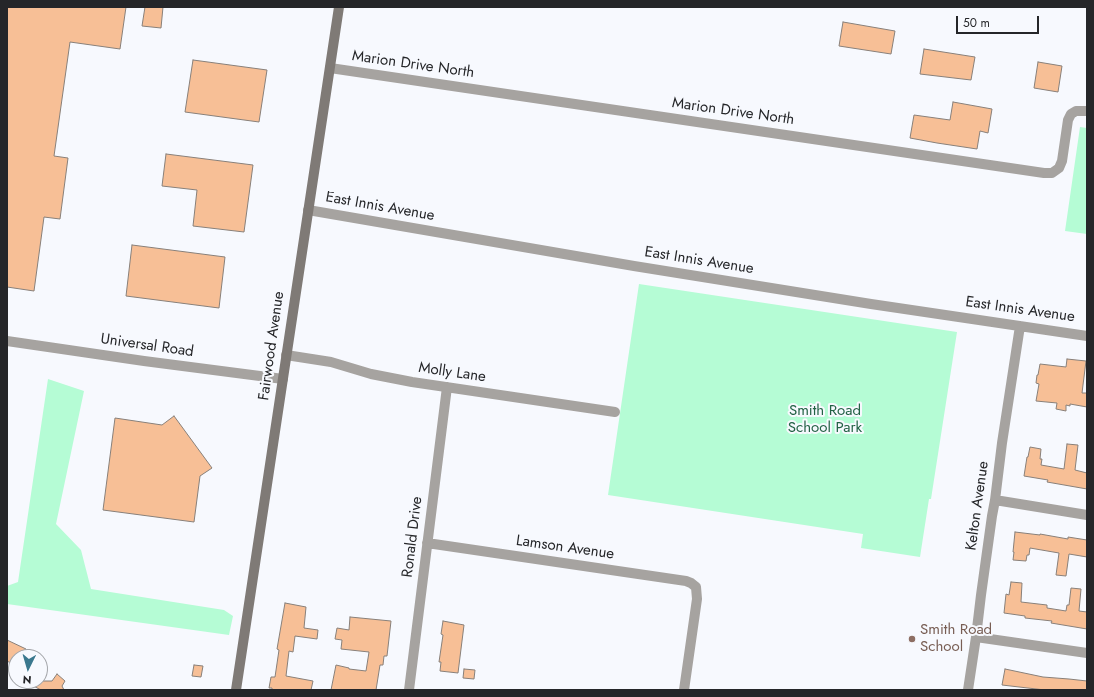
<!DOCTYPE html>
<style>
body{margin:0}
#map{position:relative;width:1094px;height:697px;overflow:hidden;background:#f7f9fe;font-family:Jost,sans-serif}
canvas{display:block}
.frame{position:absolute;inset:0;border:8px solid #252629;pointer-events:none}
.north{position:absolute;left:8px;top:649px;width:40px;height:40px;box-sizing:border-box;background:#f7f9fe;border:1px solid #a3a5a9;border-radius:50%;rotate:185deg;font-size:11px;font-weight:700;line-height:16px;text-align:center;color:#252629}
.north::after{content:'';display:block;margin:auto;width:14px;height:18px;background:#3a788e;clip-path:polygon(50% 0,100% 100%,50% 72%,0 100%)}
.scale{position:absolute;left:956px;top:16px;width:83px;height:18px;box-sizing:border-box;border:2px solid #252629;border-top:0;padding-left:5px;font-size:12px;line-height:14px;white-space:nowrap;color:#252629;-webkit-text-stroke:3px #f7f9fe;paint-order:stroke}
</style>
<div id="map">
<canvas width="1094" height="697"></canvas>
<div class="frame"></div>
<div class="north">N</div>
<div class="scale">50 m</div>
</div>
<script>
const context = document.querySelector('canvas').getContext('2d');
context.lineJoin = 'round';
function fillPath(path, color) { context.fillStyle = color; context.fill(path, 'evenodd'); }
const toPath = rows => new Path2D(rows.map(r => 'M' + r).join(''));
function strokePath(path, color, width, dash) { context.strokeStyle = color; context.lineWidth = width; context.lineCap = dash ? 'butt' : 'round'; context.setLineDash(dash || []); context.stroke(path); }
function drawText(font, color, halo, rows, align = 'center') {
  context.font = font + ' Jost,sans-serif'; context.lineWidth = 4; context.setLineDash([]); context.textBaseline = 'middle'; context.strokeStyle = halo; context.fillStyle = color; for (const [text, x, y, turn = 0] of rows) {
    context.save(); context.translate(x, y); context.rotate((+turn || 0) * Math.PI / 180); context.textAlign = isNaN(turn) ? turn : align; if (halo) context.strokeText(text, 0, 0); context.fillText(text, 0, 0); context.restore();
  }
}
fillPath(toPath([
 [1080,127,1087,128,1087,234,1065,231],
 [639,284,957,332,931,499,929,499,920,557,861,548,863,534,608,495],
 [48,379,84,391,56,524,81,550,91,589,224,610,233,616,229,635,7,604,7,586,18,582]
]), '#b5fcd5');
const building = toPath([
 [7,7,126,7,120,49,70,42,54,156,68,158,60,219,44,217,34,291,7,287,7,7],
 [145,7,163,7,161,28,142,26,145,7],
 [843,22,895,31,891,54,839,46,843,22],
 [924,49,975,57,971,80,920,74,924,49],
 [193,60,267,70,259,122,185,112,193,60],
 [1038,62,1062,66,1058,92,1034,88,1038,62],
 [953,102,992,109,988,133,980,131,977,149,937,143,910,138,914,115,950,120,953,102],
 [166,154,253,165,244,232,193,226,197,190,162,186,166,154],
 [132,245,225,257,219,308,126,296,132,245],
 [1067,359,1086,361,1082,393,1087,393,1087,407,1070,404,1070,406,1066,405,1066,411,1056,409,1057,403,1036,401,1039,384,1036,383,1037,375,1038,375,1040,364,1066,367,1067,359],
 [174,416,212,468,200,476,194,522,103,510,115,418,162,425,174,416],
 [1067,444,1078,445,1075,470,1087,473,1087,489,1047,482,1048,480,1024,476,1027,457,1028,457,1030,447,1041,449,1040,459,1042,459,1041,465,1064,469,1067,444],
 [1015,532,1040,535,1040,534,1068,539,1068,537,1087,540,1087,557,1069,554,1066,576,1056,575,1059,553,1030,548,1029,555,1027,555,1026,561,1013,560,1014,552,1013,552,1015,532],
 [1011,582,1022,583,1021,602,1047,605,1047,608,1066,611,1067,605,1069,605,1071,588,1081,589,1079,611,1087,612,1087,629,1051,623,1052,621,1025,618,1025,616,1004,613,1006,594,1009,595,1011,582],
 [285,603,306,607,304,628,318,630,317,639,295,636,293,652,289,651,286,676,313,681,311,690,272,690,272,688,269,688,271,677,275,677,279,650,277,649,285,603],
 [350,617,391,621,387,656,384,656,383,665,380,665,376,690,331,690,336,665,349,668,349,669,366,671,369,652,341,649,342,640,335,639,337,628,349,630,350,617],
 [443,621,464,625,458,673,440,671,441,662,439,662,443,635,441,634,443,621],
 [7,640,26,649,22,657,16,657,16,666,7,661,7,640],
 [194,665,203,666,201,677,192,676,194,665],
 [464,669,475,670,474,679,463,678,464,669],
 [1005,669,1043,677,1069,679,1087,681,1087,690,1045,690,1002,685,1005,669],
 [57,674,65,681,62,686,64,690,41,690,24,681,52,681,57,674]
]);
fillPath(building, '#f7bf96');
strokePath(building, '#88807a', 1);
strokePath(toPath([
 [330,68,1044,173,1052,173,1059,168,1062,161,1068,120,1071,114,1076,111,1087,111],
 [308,210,634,266,871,304,1087,336],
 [7,341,144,361,283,379],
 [286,355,331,362,371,374,412,382,615,412],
 [995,500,1087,515],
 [427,543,686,581,691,583,696,587,697,599,684,690],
 [976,637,1087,653],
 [409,690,447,387],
 [968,690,976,637,981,595,992,516,995,500,1002,443,1020,326]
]), '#a6a3a0', 10);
strokePath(toPath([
 [236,690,339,7]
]), '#7f7a76', 10);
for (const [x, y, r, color] of [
 [912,639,4,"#8d6e63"]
]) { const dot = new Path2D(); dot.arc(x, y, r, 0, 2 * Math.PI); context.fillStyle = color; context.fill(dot); strokePath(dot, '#f7f9fe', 1.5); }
drawText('15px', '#252629', '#f7f9fe', [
 ["Marion Drive North",413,65,8],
 ["Marion Drive North",733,112,8],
 ["East Innis Avenue",380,207,10],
 ["East Innis Avenue",699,261,9],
 ["East Innis Avenue",1020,310,8],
 ["Universal Road",147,346,8],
 ["Fairwood Avenue",272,346,-82],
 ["Molly Lane",452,373,8],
 ["Kelton Avenue",978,506,-82],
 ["Ronald Drive",413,537,-83],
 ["Lamson Avenue",565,548,8]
]);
drawText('15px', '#236245', '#f7f9fe', [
 ["Smith Road",825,411],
 ["School Park",825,428]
]);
drawText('15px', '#785e54', '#f7f9fe', [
 ["Smith Road",920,630],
 ["School",920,647]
], 'left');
</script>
